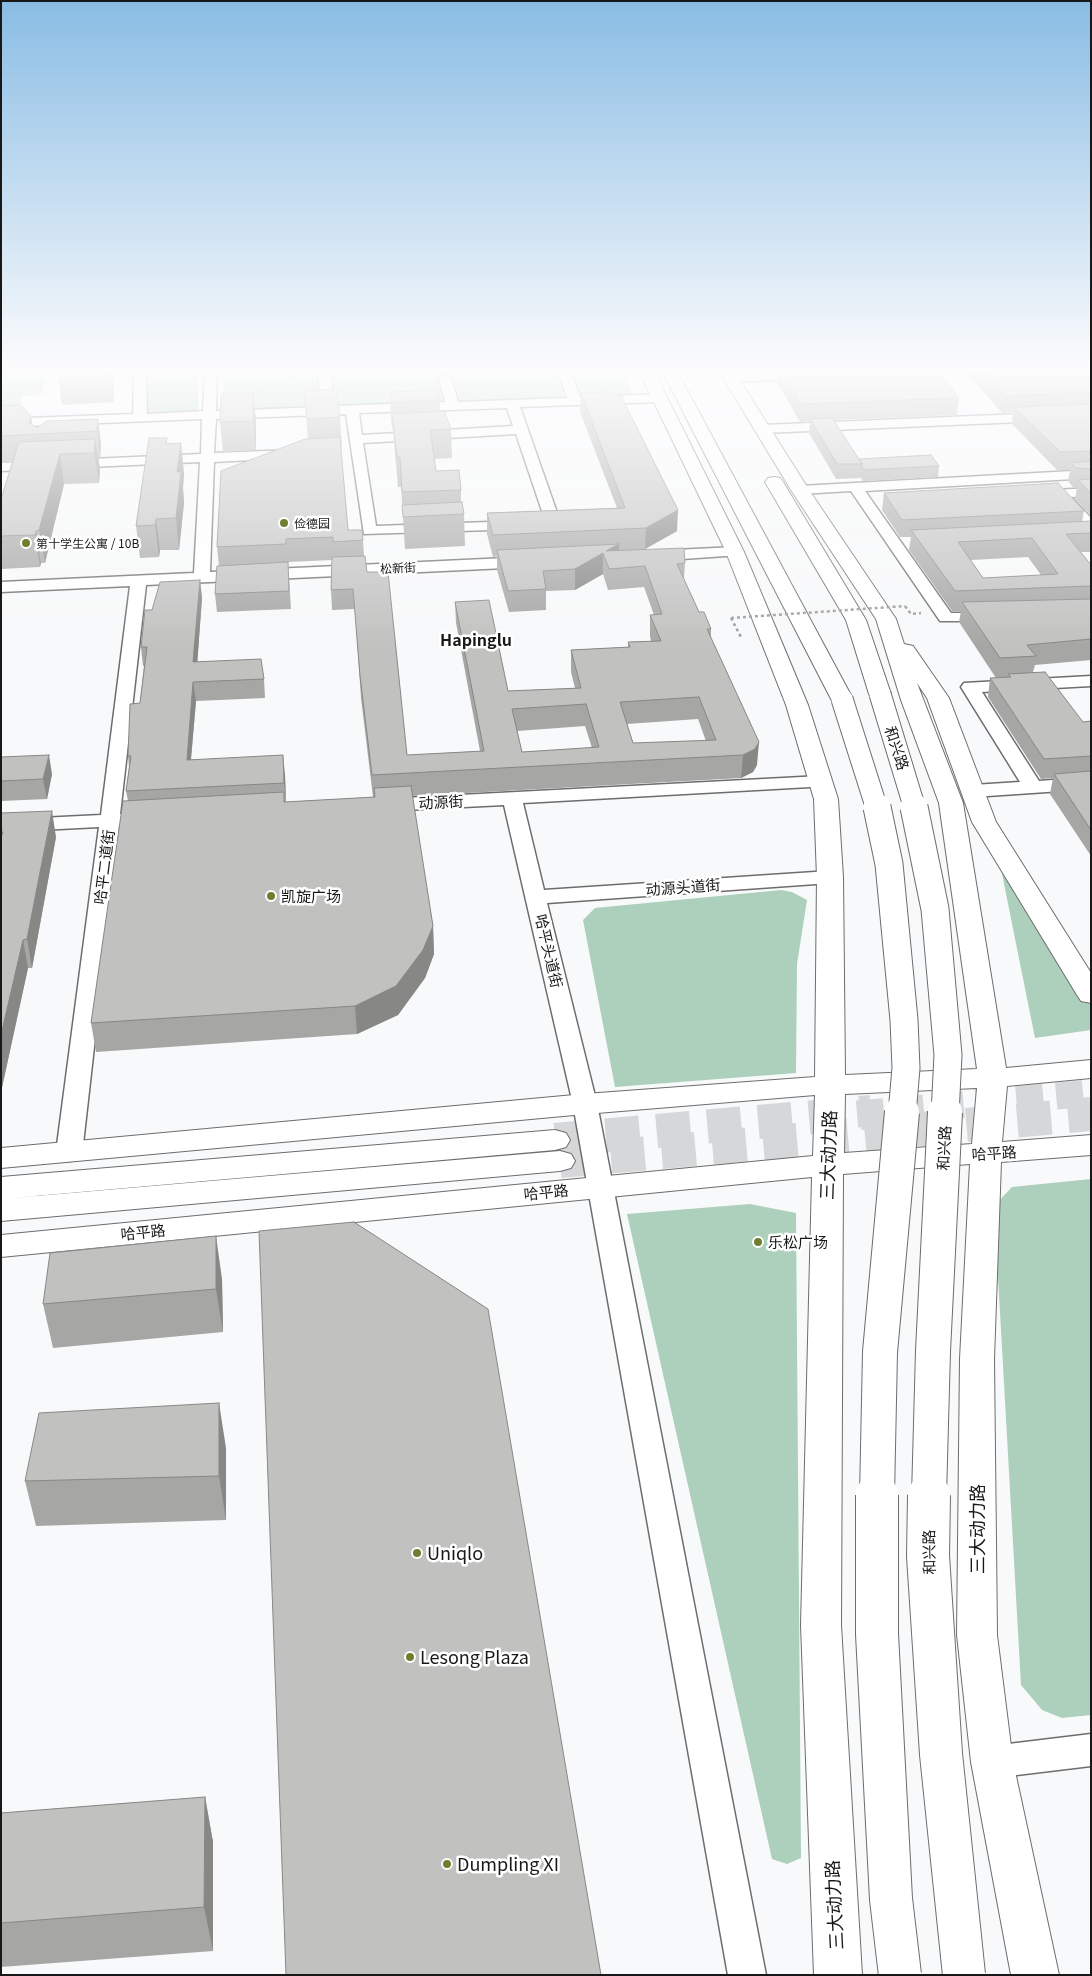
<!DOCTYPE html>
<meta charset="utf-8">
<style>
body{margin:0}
#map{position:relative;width:1092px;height:1976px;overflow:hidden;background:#f8f9fa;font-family:Georgia,serif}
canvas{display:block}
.frame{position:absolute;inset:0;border:2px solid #181818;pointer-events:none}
</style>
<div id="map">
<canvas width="1092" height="1976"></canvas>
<div class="frame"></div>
</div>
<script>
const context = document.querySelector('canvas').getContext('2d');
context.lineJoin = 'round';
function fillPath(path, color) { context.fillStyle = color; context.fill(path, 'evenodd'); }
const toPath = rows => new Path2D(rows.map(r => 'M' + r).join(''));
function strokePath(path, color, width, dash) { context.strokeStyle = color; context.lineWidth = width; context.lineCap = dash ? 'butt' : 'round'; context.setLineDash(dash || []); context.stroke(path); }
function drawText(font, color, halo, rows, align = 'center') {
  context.font = font + ' Georgia,"Noto Sans SC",serif'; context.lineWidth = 5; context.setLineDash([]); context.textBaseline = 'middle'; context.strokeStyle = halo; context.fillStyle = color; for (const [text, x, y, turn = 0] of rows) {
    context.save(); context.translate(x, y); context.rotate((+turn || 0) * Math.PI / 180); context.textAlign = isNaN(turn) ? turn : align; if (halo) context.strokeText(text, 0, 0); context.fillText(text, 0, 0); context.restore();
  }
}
fillPath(toPath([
 [1,371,46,371,41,395,21,396,20,407,24,407,23,419,1,420],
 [150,371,198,371,198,411,147,412,146,374],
 [223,371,556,371,564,397,223,410],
 [569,371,622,371,633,396,579,398],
 [996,844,1091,998,1091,1030,1035,1038],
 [781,890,792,892,807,900,797,964,796,1073,615,1087,583,920,595,908],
 [1091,1179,1091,1715,1062,1718,1042,1710,1021,1685,994,1206,1012,1187],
 [750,1204,796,1213,801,1858,787,1864,772,1859,627,1214]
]), '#acd0bb');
strokePath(toPath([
 [857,1114,1091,1093]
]), '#d6d7d8', 27, [27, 13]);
strokePath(toPath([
 [555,1140,871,1112],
 [560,1161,1091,1114]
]), '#d6d7d8', 34, [34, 17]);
const minor = toPath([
 [134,371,146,371,147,414,203,411,205,371,217,371,216,411,321,407,318,371,330,371,334,406,445,402,439,378,445,374,451,378,458,402,567,398,558,371,570,371,580,397,660,394,666,398,660,402,520,407,561,524,554,528,364,534,346,414,216,419,214,453,292,450,299,454,292,458,214,462,210,572,527,557,535,562,527,567,146,585,120,814,150,812,157,814,160,818,157,822,150,824,119,826,82,1153,78,1159,69,1161,60,1159,56,1153,99,827,1,832,1,820,101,815,130,586,1,592,1,582,194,573,200,462,1,471,1,463,201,454,202,419,1,427,1,419,133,414,134,371],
 [507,408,513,426,362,435,359,413,507,408],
 [516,434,545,520,376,526,363,443,516,434],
 [801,371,811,372,813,375,807,379,730,382,724,378,730,374,801,371],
 [1091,411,1091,419,763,433,756,429,763,425,1091,411],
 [1091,470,1091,478,865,491,951,613,996,613,998,616,990,621,940,621,851,491,800,494,793,490,800,486,1091,470],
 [1091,488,1091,496,1071,497,1091,518,1091,531,1086,530,1056,498,1037,499,1030,495,1037,491,1091,488],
 [735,547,743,552,740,555,654,561,646,556,654,551,735,547],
 [1091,676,1091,686,982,692,1039,781,1091,777,1091,789,973,797,966,795,963,791,966,787,973,785,1020,782,961,687,964,683,1091,676],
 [821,776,828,778,831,782,828,786,523,803,544,890,830,871,837,873,840,877,837,881,830,883,547,903,597,1104,766,1975,728,1975,573,1104,504,805,384,811,377,809,374,805,377,801,384,799,821,776],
 [1091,1734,1091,1766,992,1778,980,1773,974,1762,980,1751,992,1746,1091,1734]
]);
const highway = toPath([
 [639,371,654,371,744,552,808,705,838,799,843,877,845,1075,977,1069,939,803,901,700,876,619,791,490,719,371,734,371,809,490,896,619,904,644,913,646,949,698,996,822,1091,973,1091,1003,1081,1001,1077,995,972,822,927,698,917,683,963,803,1006,1068,1091,1060,1091,1078,1007,1086,1002,1142,1091,1135,1091,1155,1001,1162,994,1359,997,1635,1013,1762,1059,1975,1011,1975,971,1762,957,1635,960,1359,970,1164,843,1174,841,1625,862,1975,814,1975,801,1625,812,1177,1,1257,1,1235,813,1156,815,1095,585,1114,1,1168,1,1148,585,1094,815,1077,817,877,814,799,786,705,726,552,639,371],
 [977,1088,972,1144,844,1153,845,1094,977,1088],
 [662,371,677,371,853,699,850,704,842,706,834,704,831,699,662,371],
 [774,477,780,478,783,482,866,620,891,694,888,699,880,700,872,699,869,694,846,620,765,482,768,478,774,477],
 [555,1130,566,1133,570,1140,566,1147,555,1150,1,1199,1,1177,555,1130],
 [560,1151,571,1154,575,1161,571,1168,560,1171,1,1221,1,1199,560,1151]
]);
strokePath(minor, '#6d6d6e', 3);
strokePath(highway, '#6d6d6e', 2);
strokePath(toPath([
 [20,389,50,382,57,374,67,371],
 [251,396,305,371]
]), '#9d9e9e', 2, [2.5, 2.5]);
strokePath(toPath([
 [905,606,911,614,921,613],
 [731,618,742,639]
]), '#9d9e9e', 2.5, [3, 3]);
fillPath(minor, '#fff');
fillPath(highway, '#fff');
const highwayBridgeFar3 = toPath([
 [880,694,915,809],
 [842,699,877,809]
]);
const highwayBridgeFar2 = toPath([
 [877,807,889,864,904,1020,906,1068,902,1114],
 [914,807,935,909,948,1055,945,1114]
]);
const highwayBridgeFar1 = toPath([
 [877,1496,880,1352,902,1112],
 [929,1496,933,1351,945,1112]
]);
const highwayBridge = toPath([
 [877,1495,877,1634,891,1899,900,1975],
 [929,1495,928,1556,941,1754,964,1975]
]);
strokePath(highwayBridgeFar3, '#6d6d6e', 23, []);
strokePath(highwayBridgeFar2, '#6d6d6e', 29, []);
strokePath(highwayBridgeFar1, '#6d6d6e', 36, []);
strokePath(highwayBridge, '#6d6d6e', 44, []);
strokePath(toPath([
 [731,618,905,606]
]), '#9d9e9e', 2.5, [3, 3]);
strokePath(highwayBridgeFar3, '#fff', 21);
strokePath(highwayBridgeFar2, '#fff', 27);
strokePath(highwayBridgeFar1, '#fff', 34);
strokePath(highwayBridge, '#fff', 42);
fillPath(toPath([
 [60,371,113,371,114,402,62,405,59,384],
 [490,371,523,371,523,374,491,375],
 [778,371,1091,371,1091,515,1075,499,1077,487,1073,487,1068,481,1070,470,1057,470,1012,424,1013,412,1002,413,967,373,940,374,959,398,957,415,833,420,859,459,939,466,938,477,863,481,861,478,836,479,809,433,810,421,800,422,777,382],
 [304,391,340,417,342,447,341,447,348,530,363,540,364,556,367,572,407,755,480,751,456,623,455,602,508,691,575,688,571,672,571,650,628,647,628,642,651,641,650,636,650,615,654,615,644,587,608,590,603,574,575,590,546,591,546,610,509,612,497,570,497,556,493,557,487,534,487,513,617,508,580,412,581,393,677,531,645,549,685,563,684,579,699,612,711,629,711,638,757,765,753,772,741,778,412,796,433,926,434,954,425,978,398,1015,357,1034,96,1052,91,1023,128,801,126,791,129,767,128,756,140,703,144,666,143,666,141,647,152,610,200,580,202,598,197,662,264,679,265,698,196,701,191,760,285,775,286,802,373,797,361,698,355,609,332,610,331,590,332,560,288,562,291,609,217,612,215,594,219,566,217,547,308,439],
 [698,719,706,741,633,743,627,724],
 [585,726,592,748,522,752,517,731],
 [390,392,440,400,440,411,451,429,452,458,434,459,436,471,461,490,461,502,464,514,465,546,405,549,401,487,398,487,393,431,391,421],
 [253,393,256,421,256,450,223,452,220,422],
 [1,406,37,428,98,419,101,445,100,457,98,457,100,469,99,483,64,484,45,563,41,563,40,567,1,569,1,499,12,462,1,463],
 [167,443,184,473,183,488,184,503,179,550,160,550,159,557,140,558,136,526],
 [884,493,1084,511,1082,522,1091,521,1091,552,1081,552,1091,565,1091,660,1035,665,1033,672,1083,722,1091,721,1091,856,1050,794,1053,778,1041,779,988,697,990,678,996,678,959,622,961,611,952,611,909,550,911,537,900,537,882,510],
 [1028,557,1041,575,983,578,971,560],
 [1,757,52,774,47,799,1,801],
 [1,813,56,837,32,968,28,968,1,1092],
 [222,1279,223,1332,53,1348,43,1304],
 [226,1448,226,1520,36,1526,25,1481],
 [205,1797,213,1842,213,1951,1,1967,1,1813]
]), '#a6a6a5');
fillPath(toPath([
 [111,371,113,371,114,402,112,381],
 [253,393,256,421,256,450,253,421],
 [31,416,34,434,29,423],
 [98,419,101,445,100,457,97,431],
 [95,439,100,469,99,483,94,453],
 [181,443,184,473,183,488,184,503,179,550,176,518,177,472],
 [60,454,64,484,45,563,39,530],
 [678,510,677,531,645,549,646,528],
 [156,519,160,550,159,557,155,525],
 [36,531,41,563,40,567,35,535],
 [619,544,619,564,606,551],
 [603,553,603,574,575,590,575,569],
 [200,580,202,598,196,681,193,662],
 [193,682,196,701,189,780,187,760],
 [759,742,757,765,753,772,741,778,743,755],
 [49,755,52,774,47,799,43,779],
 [283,755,285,775,286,803,284,783],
 [52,811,56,837,32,968,27,939],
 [433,926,434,954,425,978,398,1015,357,1034,355,1006],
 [23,940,28,968,1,1092,1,1035],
 [216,1236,222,1279,223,1332,216,1289],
 [219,1403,226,1448,226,1520,219,1476],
 [205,1797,213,1842,213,1951,204,1907]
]), '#878786');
const building = toPath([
 [60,371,111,371,112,381,59,384,60,371],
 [782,371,937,371,959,398,801,404,782,371],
 [983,371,1091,371,1091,392,1004,396,983,371],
 [336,389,340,417,307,419,304,391,336,389],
 [436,390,440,400,391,402,390,392,436,390],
 [605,392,621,396,678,510,646,528,493,535,487,513,625,508,581,393,605,392],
 [253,393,253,421,220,422,221,394,253,393],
 [1091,404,1091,451,1060,452,1014,407,1091,404],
 [21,405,31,416,29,423,37,428,47,421,98,419,97,431,1,436,1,406,21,405],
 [444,411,451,429,430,430,436,471,459,470,461,490,402,492,400,457,397,457,392,414,444,411],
 [832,418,862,464,837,464,810,419,832,418],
 [340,437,348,530,362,530,363,540,333,542,333,537,286,539,286,544,217,547,221,471,305,439,340,437],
 [149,438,167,438,166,444,181,443,177,472,181,472,176,518,156,519,155,525,136,526,149,438],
 [95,439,94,453,60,454,39,530,36,531,35,535,1,536,1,499,19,442,95,439],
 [931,455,939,466,864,470,862,467,862,464,859,459,931,455],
 [1091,461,1091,469,1076,468,1071,463,1091,461],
 [1091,479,1091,493,1078,480,1091,479],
 [1058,483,1084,511,902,520,884,493,1058,483],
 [462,502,464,514,403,517,402,505,462,502],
 [1091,521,1091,533,1066,534,1091,565,1091,586,955,591,911,530,1091,521],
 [1032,538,1058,574,983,578,958,542,1032,538],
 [619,544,606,551,684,548,685,563,677,564,699,612,704,612,711,629,707,629,759,742,755,749,743,755,372,775,360,676,353,589,331,590,332,557,365,556,367,572,388,572,407,755,484,751,455,602,489,600,508,691,581,688,571,650,630,647,628,642,661,641,650,615,662,614,645,566,609,569,603,553,575,569,543,571,546,589,508,591,497,550,619,544],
 [699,697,716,740,633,743,620,702,699,697],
 [586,704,599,747,522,752,512,709,586,704],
 [288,562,289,591,215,594,217,566,288,562],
 [200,580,193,662,261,659,264,679,193,682,187,760,283,755,284,783,126,791,131,756,128,756,130,704,140,703,147,647,141,647,145,610,152,610,160,582,200,580],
 [1091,599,1091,639,1027,645,1036,656,1000,658,962,602,1091,599],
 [1045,672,1083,722,1091,721,1091,744,1090,744,1091,745,1091,756,1044,759,990,678,1011,677,1008,674,1045,672],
 [49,755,43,779,1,781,1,757,49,755],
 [1091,771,1091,830,1054,774,1091,771],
 [411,786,433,926,423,950,396,986,355,1006,91,1023,123,801,284,792,284,802,375,797,374,788,411,786],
 [52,811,27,939,23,940,1,1035,1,837,3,832,1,832,1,813,52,811],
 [354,1222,488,1309,601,1975,286,1975,259,1231,354,1222],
 [216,1236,216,1289,43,1304,50,1253,216,1236],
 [219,1403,219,1476,25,1481,39,1413,219,1403],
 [205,1797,204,1907,1,1923,1,1813,205,1797]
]);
fillPath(building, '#c1c1c0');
strokePath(building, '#878786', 1);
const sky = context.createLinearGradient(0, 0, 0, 648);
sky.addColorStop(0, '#89bce4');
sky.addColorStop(0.57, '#fcfcfd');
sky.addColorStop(1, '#fcfcfd00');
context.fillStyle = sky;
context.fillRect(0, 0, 1092, 648);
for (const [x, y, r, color] of [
 [284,523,5,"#6e7f2f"],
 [26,543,5,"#6e7f2f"],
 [271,896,5,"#6e7f2f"],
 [758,1242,5,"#6e7f2f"],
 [417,1553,5,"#6e7f2f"],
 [410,1657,5,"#6e7f2f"],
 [447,1864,5,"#6e7f2f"]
]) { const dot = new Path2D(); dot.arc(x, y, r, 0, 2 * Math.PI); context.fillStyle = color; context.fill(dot); strokePath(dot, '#fff', 2); }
drawText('12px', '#181818', '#fff', [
 ["俭德园",294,523],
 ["第十学生公寓 / 10B",36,543]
], 'left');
drawText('12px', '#181818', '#fff', [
 ["松新街",398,568,-3]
]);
drawText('15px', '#181818', '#fff', [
 ["和兴路",897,748,72],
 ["动源街",441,802,-3],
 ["哈平二道街",104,867,-83],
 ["动源头道街",683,887,-4],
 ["哈平头道街",549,951,77],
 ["和兴路",944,1148,-87],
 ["哈平路",994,1153,-4],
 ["哈平路",546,1192,-6],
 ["哈平路",143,1232,-6],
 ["和兴路",929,1552,-91]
]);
drawText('15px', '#181818', '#fff', [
 ["凯旋广场",281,896],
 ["乐松广场",768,1242]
], 'left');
drawText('bold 16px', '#181818', '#fff', [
 ["Hapinglu",476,640]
]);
drawText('18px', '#181818', '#fff', [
 ["三大动力路",828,1155,-88],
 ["三大动力路",977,1529,-90],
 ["三大动力路",834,1905,-93]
]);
drawText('18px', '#181818', '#fff', [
 ["Uniqlo",427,1553],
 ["Lesong Plaza",420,1657],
 ["Dumpling XI",457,1864]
], 'left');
</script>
